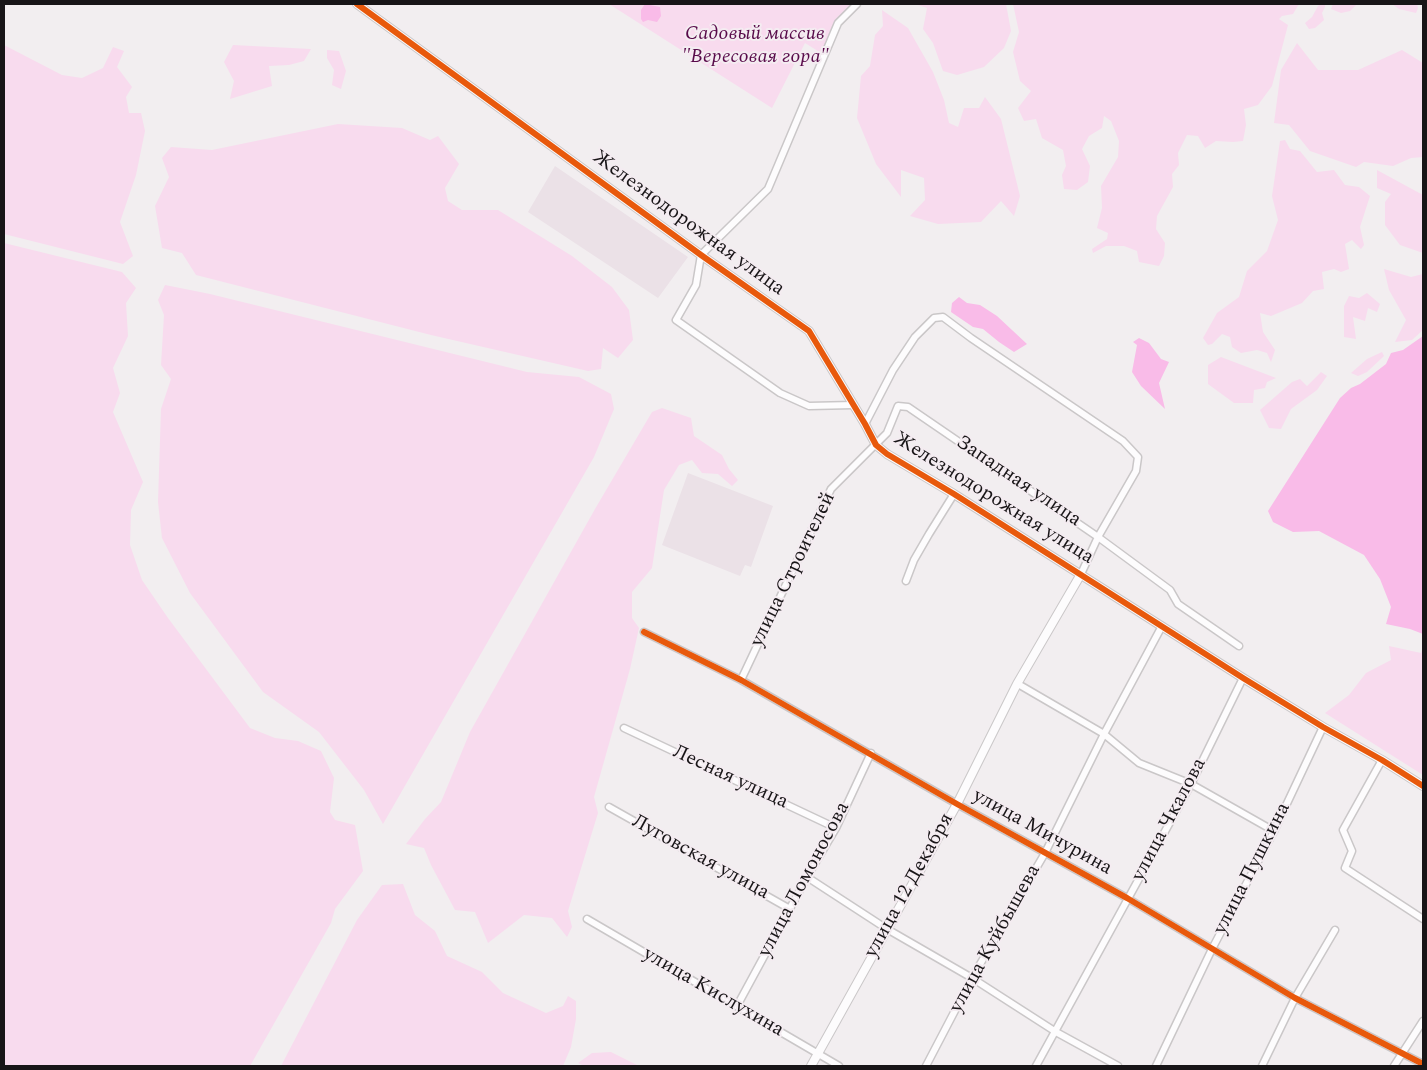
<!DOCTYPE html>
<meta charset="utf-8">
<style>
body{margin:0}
#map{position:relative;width:1427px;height:1070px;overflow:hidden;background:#f2eef0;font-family:Spectral,serif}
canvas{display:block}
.frame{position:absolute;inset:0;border:5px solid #181517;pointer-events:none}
</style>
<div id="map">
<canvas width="1427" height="1070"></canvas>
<div class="frame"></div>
</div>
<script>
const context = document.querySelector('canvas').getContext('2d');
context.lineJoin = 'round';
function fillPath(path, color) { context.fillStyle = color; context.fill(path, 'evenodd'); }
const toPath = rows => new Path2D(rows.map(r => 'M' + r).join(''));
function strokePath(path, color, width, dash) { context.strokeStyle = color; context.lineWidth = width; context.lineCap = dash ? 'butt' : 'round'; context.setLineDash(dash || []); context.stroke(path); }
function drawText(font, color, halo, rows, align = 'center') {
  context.font = font + ' Spectral,serif'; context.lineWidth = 4; context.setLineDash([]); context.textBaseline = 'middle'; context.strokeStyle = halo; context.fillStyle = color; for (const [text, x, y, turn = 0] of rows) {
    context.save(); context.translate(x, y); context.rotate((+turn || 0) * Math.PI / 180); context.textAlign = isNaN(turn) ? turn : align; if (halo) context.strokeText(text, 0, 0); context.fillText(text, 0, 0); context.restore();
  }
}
fillPath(toPath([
 [555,166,688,257,658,298,528,212],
 [688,473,773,506,751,567,745,565,740,576,662,545]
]), '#ebe1e7');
fillPath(toPath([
 [609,4,852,4,837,20,821,53,805,43,772,108],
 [915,4,1006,4,1011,31,1004,48,984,67,957,75,943,71,933,43,923,29,927,8],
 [1013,4,1299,4,1293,14,1282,16,1279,19,1288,25,1272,86,1258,105,1244,109,1246,125,1243,141,1233,142,1216,141,1205,148,1198,136,1187,135,1178,153,1179,165,1172,174,1173,187,1157,216,1156,229,1165,243,1164,256,1159,266,1139,262,1137,251,1124,246,1106,246,1093,253,1092,249,1107,239,1108,233,1097,228,1102,208,1101,186,1118,157,1119,141,1111,121,1104,116,1102,128,1089,136,1082,149,1090,166,1088,182,1077,190,1064,189,1062,175,1066,166,1063,150,1042,138,1036,119,1024,121,1018,108,1031,91,1020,81,1013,52,1019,32],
 [1321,4,1325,4,1325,7,1322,13,1324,20,1315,28,1309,29,1305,23,1312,17,1318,6],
 [1333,4,1357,4,1350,11,1341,13,1331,9],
 [1392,4,1417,4,1418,8,1416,13,1399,9],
 [882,10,908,28,933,72,944,100,949,123,958,127,964,108,979,108,985,97,1001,119,1020,196,1014,216,1001,201,981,222,938,224,910,216,925,200,924,178,901,170,901,197,876,164,857,118,861,76,870,66,875,35,883,26],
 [1297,43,1318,70,1358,70,1402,50,1423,63,1423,157,1411,158,1393,166,1364,162,1356,167,1310,151,1289,125,1274,123,1281,70],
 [4,45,62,75,82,78,103,68,113,47,124,51,117,67,132,87,126,97,129,113,141,113,145,131,136,175,120,222,133,256,123,264,4,234],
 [233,45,311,49,304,61,289,65,269,66,272,86,230,99,234,81,224,62],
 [327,50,339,51,346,71,341,89,332,85,334,70,327,58],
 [338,124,402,128,430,140,438,136,459,164,445,188,448,201,462,210,498,210,572,256,612,287,629,310,633,340,618,358,603,348,601,369,588,371,431,335,196,275,182,253,162,248,155,206,169,177,162,158,171,147,212,150],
 [1285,140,1290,149,1300,151,1317,172,1334,170,1345,185,1359,187,1370,196,1360,227,1364,245,1361,249,1352,240,1345,244,1349,269,1341,272,1334,269,1322,272,1324,289,1313,291,1302,303,1271,316,1260,313,1263,332,1275,350,1271,362,1267,353,1257,350,1241,353,1232,347,1230,337,1222,334,1212,344,1208,345,1203,338,1217,313,1239,297,1247,271,1267,251,1278,220,1272,196,1280,141],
 [1377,170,1423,195,1423,253,1400,245,1385,225,1385,202,1391,194,1377,188],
 [4,243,122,272,136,288,126,303,128,336,113,368,120,393,113,412,143,482,131,510,130,545,142,580,168,618,250,728,275,738,298,741,321,751,334,778,330,812,335,820,355,825,363,871,335,909,331,923,250,1066,4,1066],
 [1384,269,1411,277,1423,274,1423,330,1412,340,1395,342,1406,320,1389,290],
 [165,285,210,294,527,372,579,377,611,394,614,409,594,457,383,824,364,790,319,732,263,692,190,593,162,538,158,502,161,409,171,379,161,365,164,315,158,300],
 [1367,293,1380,304,1377,312,1368,308,1365,321,1353,317,1356,339,1344,337,1344,306,1349,296,1359,298],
 [1382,352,1384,356,1367,372,1358,376,1351,373,1367,359],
 [1221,357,1276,378,1267,382,1265,388,1254,390,1253,403,1234,403,1208,384,1208,365],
 [1321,372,1327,376,1317,390,1291,409,1281,429,1269,428,1260,410,1292,382,1300,379,1307,386],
 [662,408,691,418,694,436,722,455,729,469,738,480,732,486,718,474,702,473,692,460,679,465,664,490,652,568,632,592,632,618,639,628,630,669,594,797,598,813,568,911,572,927,567,937,552,918,524,915,488,943,475,912,455,910,431,865,424,848,406,844,425,819,441,802,470,732,595,509,652,412],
 [1389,646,1421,653,1423,647,1423,775,1325,713,1349,695,1366,673,1391,660],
 [403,884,415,915,435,931,447,956,482,972,503,993,546,1013,563,1006,568,996,576,1001,576,1019,571,1047,563,1066,281,1066,357,920,382,885],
 [611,1052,639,1066,584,1066,578,1063,592,1053]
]), '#f8dbee');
fillPath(toPath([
 [645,4,660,7,661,16,657,22,648,20,643,22,641,19,641,10],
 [959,297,967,303,980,305,997,316,1027,344,1014,352,999,342,983,329,973,327,951,312,952,303],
 [1423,336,1423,634,1410,629,1386,624,1391,607,1380,579,1364,555,1319,531,1293,532,1273,522,1268,511,1340,398,1351,388,1360,384,1386,364,1391,353,1403,350],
 [1139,338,1149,343,1161,359,1169,362,1159,383,1165,409,1141,386,1132,372,1137,345,1133,342]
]), '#f9bbe8');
const minor = toPath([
 [853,405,809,406,780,393,676,320,696,285,701,255,768,189,838,23,857,4],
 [865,424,893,370,915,337,934,318,943,317,971,338,1123,441,1138,457,1136,471,1098,537,1081,574],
 [906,581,914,560,929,534,954,494],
 [644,632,741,680,957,804,1127,898,1295,998,1423,1064],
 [741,680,831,489,887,433,898,406,908,407,1098,537,1170,590,1178,604,1239,646],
 [1018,684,1104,734,1139,763,1191,784,1274,831],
 [624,728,836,828],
 [1382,760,1343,830,1352,851,1345,868,1423,919],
 [609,807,790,909],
 [807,877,887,929,972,978,1056,1032,1118,1066],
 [587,919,839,1066],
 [737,1006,807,877,836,828,871,753],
 [926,1066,972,978,1045,853,1104,734,1162,626],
 [1036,1066,1191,784,1243,678],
 [1156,1066,1212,949,1274,831,1323,727],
 [1262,1066,1295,998,1335,930],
 [1394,1066,1423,1021]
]);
const tertiary = toPath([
 [357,4,701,255,809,331,865,424,876,445,887,454,954,494,1243,678,1323,727,1382,760,1423,786],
 [811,1066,957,804,1017,684,1081,574]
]);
strokePath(minor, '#cac7c8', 9);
strokePath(tertiary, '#cac7c8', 10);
strokePath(minor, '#fdfcfd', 6);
strokePath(tertiary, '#fdfcfd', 8);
strokePath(toPath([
 [357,4,701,255,809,331,865,424,876,445,887,454,954,494,1243,678,1323,727,1382,760,1423,786],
 [644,632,741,680,957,804,1127,898,1295,998,1423,1064]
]), '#e8590c', 6);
drawText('italic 20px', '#580b4a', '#f4ecf1', [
 ["Садовый массив",755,35],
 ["\"Вересовая гора\"",755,58]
]);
drawText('20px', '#181517', '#f4ecf1', [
 ["Железнодорожная улица",688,224,36],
 ["Западная улица",1018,482,34],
 ["Железнодорожная улица",993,499,32],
 ["улица Строителей",794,570,-64],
 ["Лесная улица",730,778,25],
 ["улица Чкалова",1170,820,-62],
 ["улица Мичурина",1042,833,29],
 ["Луговская улица",700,858,29],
 ["улица Пушкина",1253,869,-63],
 ["улица Ломоносова",805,880,-62],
 ["улица 12 Декабря",910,886,-61],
 ["улица Куйбышева",996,939,-61],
 ["улица Кислухина",713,993,30]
]);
</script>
